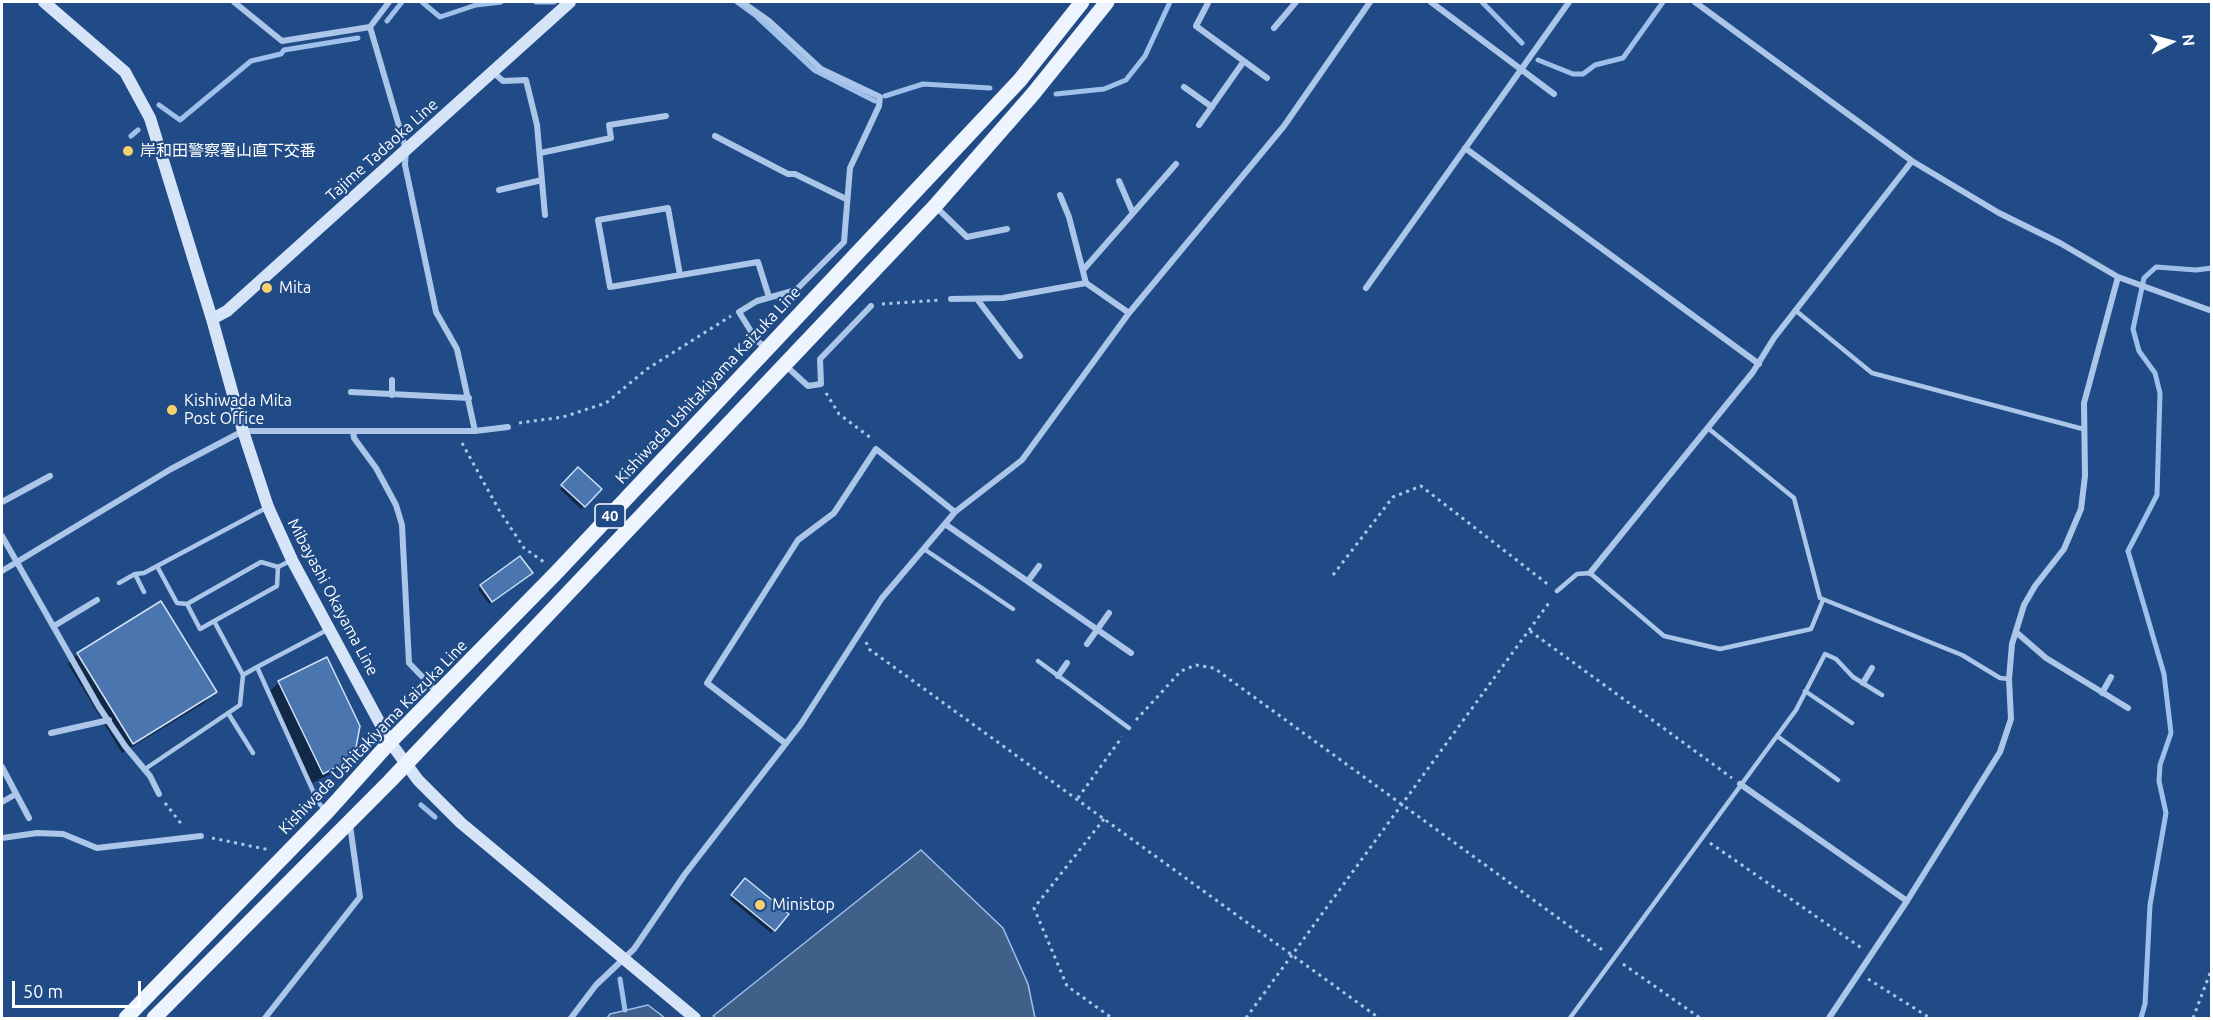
<!DOCTYPE html>
<meta charset="utf-8">
<style>
body{margin:0}
#map{position:relative;width:2213px;height:1020px;overflow:hidden;background:#214b86;font-family:Ubuntu,sans-serif}
canvas{display:block}
.frame{position:absolute;inset:0;border:3px solid #fff;pointer-events:none}
.north{position:absolute;left:2141px;top:12px;width:60px;height:60px;-webkit-text-stroke:4px #214b86;paint-order:stroke;rotate:84deg;font-size:16px;font-weight:700;line-height:24px;text-align:center;color:#fff}
.north::after{content:'';display:block;margin:auto;width:21px;height:27px;background:#fff;clip-path:polygon(50% 0,100% 100%,50% 72%,0 100%)}
.scale{position:absolute;left:12px;top:981px;width:129px;height:27px;box-sizing:border-box;border:3px solid #fff;border-top:0;padding-left:8px;font-size:18px;line-height:21px;white-space:nowrap;color:#fff;-webkit-text-stroke:4px #214b86;paint-order:stroke}
</style>
<div id="map">
<canvas width="2213" height="1020"></canvas>
<div class="frame"></div>
<div class="north">N</div>
<div class="scale">50 m</div>
</div>
<script>
const context = document.querySelector('canvas').getContext('2d');
context.lineJoin = 'round';
function fillPath(path, color) { context.fillStyle = color; context.fill(path, 'evenodd'); }
const toPath = rows => new Path2D(rows.map(r => 'M' + r).join(''));
function strokePath(path, color, width, dash) { context.strokeStyle = color; context.lineWidth = width; context.lineCap = dash ? 'butt' : 'round'; context.setLineDash(dash || []); context.stroke(path); }
function drawText(font, color, halo, rows, align = 'center') {
  context.font = font + ' Ubuntu,"Noto Sans JP",sans-serif'; context.lineWidth = 4.5; context.setLineDash([]); context.textBaseline = 'middle'; context.strokeStyle = halo; context.fillStyle = color; for (const [text, x, y, turn = 0] of rows) {
    context.save(); context.translate(x, y); context.rotate((+turn || 0) * Math.PI / 180); context.textAlign = isNaN(turn) ? turn : align; if (halo) context.strokeText(text, 0, 0); context.fillText(text, 0, 0); context.restore();
  }
}
const water = toPath([
 [921,850,1003,928,1028,984,1035,1018,716,1018,713,1016,921,850],
 [648,1005,665,1018,607,1018,610,1014,648,1005]
]);
fillPath(water, '#405f89');
strokePath(water, '#9fc0eb', 1.5);
fillPath(toPath([
 [578,469,600,489,581,509,560,489],
 [528,576,489,604,478,589,481,586],
 [78,654,215,692,204,703,122,753,68,664],
 [279,682,353,758,341,769,312,783,268,693],
 [742,883,774,930,771,933,730,899]
]), '#0007');
strokePath(toPath([
 [422,2,440,17,476,5,501,2],
 [536,2,554,2],
 [737,2,755,15,814,70,875,101],
 [1482,2,1522,43],
 [387,21,402,2],
 [1538,60,1573,74,1583,74,1595,65,1623,58,1663,2],
 [1056,94,1104,89,1126,80,1145,56,1170,2],
 [885,96,923,84,990,88],
 [159,105,180,120,251,61,281,54,284,50,358,38],
 [131,136,138,130],
 [421,805,435,817],
 [620,979,625,1010],
 [2141,1018,2145,1004,2150,905,2166,813,2159,781,2160,765,2171,733,2164,674,2128,551,2157,495,2160,393,2155,373,2139,351,2133,329,2144,278,2156,267,2196,270,2212,268]
]), '#9fc0eb', 5);
const building = toPath([
 [578,467,602,489,585,507,561,485,578,467],
 [520,556,533,573,492,602,480,585,520,556],
 [161,601,217,692,133,744,77,653,161,601],
 [327,657,360,726,354,758,323,774,278,681,327,657],
 [745,878,789,914,775,931,731,895,745,878]
]);
fillPath(building, '#4a75ae');
strokePath(building, '#cfe0f7', 1.5);
strokePath(toPath([
 [882,304,941,300],
 [826,393,839,414,871,438],
 [519,423,563,417,606,403,647,369,731,316],
 [462,443,499,510,524,548,544,562],
 [1333,575,1393,497,1421,486,1550,586],
 [1530,631,1732,778],
 [866,642,869,649,1379,1018],
 [1136,720,1181,671,1196,665,1214,668,1605,952],
 [1078,798,1122,737],
 [165,803,183,826],
 [1104,819,1034,908,1067,986,1112,1018],
 [212,838,270,850],
 [1710,843,1863,949],
 [1623,964,1700,1018],
 [1868,979,1930,1018],
 [1246,1018,1551,600],
 [2193,1018,2212,968]
]), '#abc6e9', 3, [3, 4.5]);
strokePath(toPath([
 [1795,310,1872,373,2083,429],
 [1709,429,1794,498,1820,598,1962,655,2000,678,2009,679],
 [924,549,1013,609],
 [157,566,177,603,187,604],
 [278,567,277,586,200,629,187,604,261,562,278,567,292,560],
 [135,574,144,592],
 [119,583,135,574,144,573,266,508],
 [1557,591,1577,574,1590,573,1664,636,1720,649,1811,629,1823,600],
 [214,621,243,675],
 [1038,661,1129,728],
 [257,667,329,629],
 [1805,691,1852,723],
 [228,713,253,753],
 [1777,736,1838,780],
 [145,769,240,705,243,675,257,667,318,802,325,810],
 [1570,1018,1796,710,1825,654,1836,659,1853,677,1882,695]
]), '#abc6e9', 4.5);
strokePath(toPath([
 [234,2,282,41,370,27,389,2],
 [742,2,769,21,821,69,880,97,879,106,850,168,844,242,796,290,757,301,739,312,757,341,767,348],
 [1431,2,1554,94],
 [1695,2,1912,161,1999,213,2060,243,2118,277,2212,311],
 [1208,3,1196,26,1267,78],
 [370,27,406,150,405,165,436,312,457,349,475,431],
 [1274,28,1296,2],
 [493,72,503,81,526,80,537,125,545,215],
 [1184,87,1212,107],
 [1199,125,1244,61],
 [715,136,788,174,795,174,846,199],
 [1465,148,1759,364],
 [540,153,611,138,609,125,666,116],
 [1119,181,1132,211],
 [499,190,542,180],
 [1060,195,1069,217,1086,283,1129,313],
 [935,206,967,237,1007,229],
 [1084,269,1176,164],
 [680,275,668,208,598,220,610,287,758,262,769,297],
 [1366,288,1569,2],
 [951,299,1003,298,1086,283],
 [977,299,1020,356],
 [785,365,808,386,821,384,820,359,871,306],
 [351,392,469,398],
 [392,395,392,380],
 [353,431,354,438,376,468,396,505,402,525,409,663,438,693],
 [2,502,50,476],
 [945,524,1131,653],
 [2,536,99,707,125,746,150,776,159,794],
 [2,571,171,469,243,431,475,431,508,427],
 [1590,573,1753,372,1774,338,1912,161],
 [1028,581,1039,566],
 [54,626,97,600],
 [2016,632,2046,658,2128,708],
 [1087,644,1109,613],
 [1058,676,1067,663],
 [1863,683,1872,668],
 [2102,693,2111,677],
 [51,733,109,720],
 [785,743,707,683,798,540,834,513,876,449,955,512],
 [2,767,29,818],
 [1740,784,1907,901],
 [2,802,16,794],
 [2,838,37,833,63,834,97,848,201,836],
 [265,1018,360,897,350,825],
 [571,1018,596,985,634,949,685,874,801,724,882,598,955,512,1022,460,1129,313,1284,126,1370,2],
 [1829,1018,1907,901,2000,752,2011,719,2009,679,2012,644,2024,605,2035,586,2064,549,2081,509,2085,476,2084,403,2118,277]
]), '#abc6e9', 6);
strokePath(toPath([
 [44,2,125,72,150,118,212,319,243,431,268,507,292,560,390,742,418,780,461,823,695,1018],
 [212,319,227,311,570,2]
]), '#d6e4f7', 12);
strokePath(toPath([
 [126,1018,327,812,390,742,556,573,767,349,1020,80,1082,2],
 [154,1018,389,782,935,206,1033,94,1107,2]
]), '#eef4fe', 15);
for (const [x, y, r, color] of [
 [128,151,6,"#f6d16c"],
 [267,288,6,"#f6d16c"],
 [172,410,6,"#f6d16c"],
 [760,905,6,"#f6d16c"]
]) { const dot = new Path2D(); dot.arc(x, y, r, 0, 2 * Math.PI); context.fillStyle = color; context.fill(dot); strokePath(dot, '#214b86', 2); }
for (const [x, y, w] of [
 [610,516,30]
]) { const box = new Path2D(); box.roundRect(x - w / 2, y - 12, w, 24, 4.5); context.fillStyle = '#214b86'; context.fill(box); strokePath(box, '#fff', 1.5); }
drawText('bold 15px', '#fff', null, [
 ["40",610,516]
]);
drawText('16px', '#fff', '#214b86', [
 ["Tajime Tadaoka Line",382,150,-42],
 ["Kishiwada Ushitakiyama Kaizuka Line",708,385,-47],
 ["Mibayashi Okayama Line",333,597,62],
 ["Kishiwada Ushitakiyama Kaizuka Line",373,737,-46]
]);
drawText('16px', '#fff', '#214b86', [
 ["岸和田警察署山直下交番",140,151],
 ["Mita",279,288],
 ["Kishiwada Mita",184,401],
 ["Post Office",184,419],
 ["Ministop",772,905]
], 'left');
</script>
